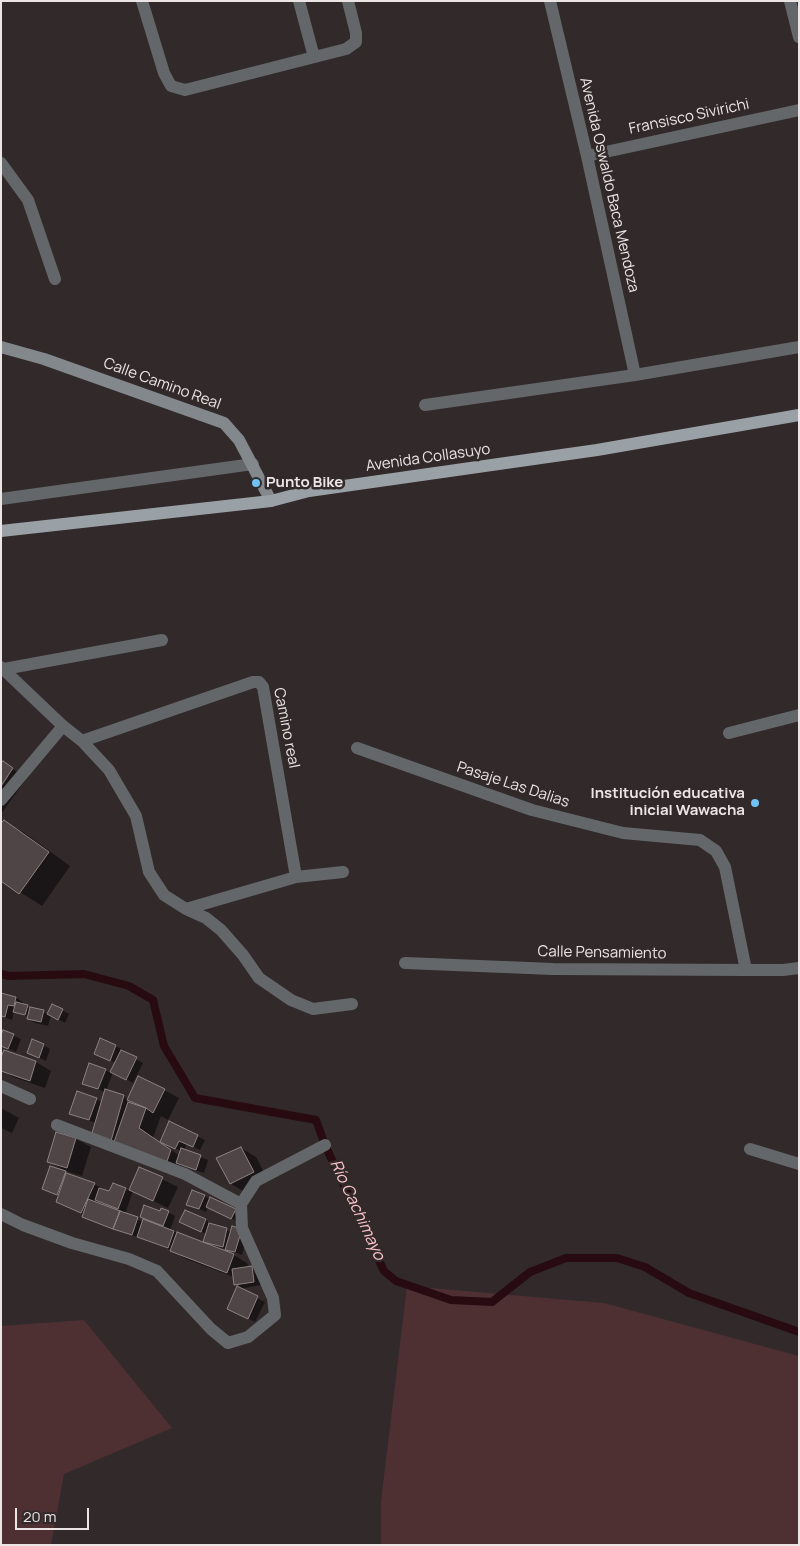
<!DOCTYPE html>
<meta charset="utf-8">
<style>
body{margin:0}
#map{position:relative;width:800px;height:1546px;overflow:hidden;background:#32292a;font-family:Manrope,sans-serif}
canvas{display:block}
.frame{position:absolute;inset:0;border:2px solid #ebe5e6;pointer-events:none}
.scale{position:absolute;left:15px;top:1508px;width:74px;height:22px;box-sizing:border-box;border:2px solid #ebe5e6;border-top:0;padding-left:6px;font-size:15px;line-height:18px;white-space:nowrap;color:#ebe5e6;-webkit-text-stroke:4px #32292a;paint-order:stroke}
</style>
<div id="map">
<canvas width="800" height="1546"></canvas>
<div class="frame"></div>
<div class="scale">20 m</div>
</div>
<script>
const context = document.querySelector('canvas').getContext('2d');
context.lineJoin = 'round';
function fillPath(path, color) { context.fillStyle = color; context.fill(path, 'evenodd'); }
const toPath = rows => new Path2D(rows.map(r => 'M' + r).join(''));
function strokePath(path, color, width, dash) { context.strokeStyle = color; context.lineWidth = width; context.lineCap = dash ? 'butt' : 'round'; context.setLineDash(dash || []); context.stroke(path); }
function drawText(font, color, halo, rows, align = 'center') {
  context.font = font + ' Manrope,sans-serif'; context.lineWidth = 5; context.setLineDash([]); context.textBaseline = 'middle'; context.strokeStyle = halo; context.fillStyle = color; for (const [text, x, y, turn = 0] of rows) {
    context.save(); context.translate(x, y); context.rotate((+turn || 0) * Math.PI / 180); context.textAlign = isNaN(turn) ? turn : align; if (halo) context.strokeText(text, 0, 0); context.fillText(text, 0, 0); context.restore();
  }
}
fillPath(toPath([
 [407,1286,604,1303,799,1356,799,1545,381,1545,381,1501],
 [84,1320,172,1428,64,1474,51,1545,1,1545,1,1326]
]), '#4e3033');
fillPath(toPath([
 [3,763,27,778,1,814,1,788,9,776,6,776],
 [4,821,26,834,70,866,42,906,1,880],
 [1,995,16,998,23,1002,22,1005,48,1014,53,1005,69,1014,65,1023,51,1015,48,1026,35,1023,28,1019,29,1017,14,1011,12,1020,1,1016],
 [4,1031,21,1039,16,1052,3,1046,1,1049,1,1037],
 [101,1040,116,1046,123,1050,122,1052,143,1063,133,1083,113,1072,106,1091,129,1099,164,1090,179,1098,168,1120,161,1116,153,1138,161,1143,170,1123,205,1140,200,1150,187,1144,184,1150,208,1160,204,1173,183,1166,181,1171,114,1145,96,1123,78,1117,71,1113,96,1099,102,1102,105,1092,83,1083,105,1070,111,1073,116,1063,102,1057],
 [164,1143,181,1151,180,1156,163,1144],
 [43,1045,50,1049,46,1061,29,1053],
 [4,1051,36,1062,51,1071,45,1088,13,1077,1,1070],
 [1,1108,19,1118,12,1133,1,1128],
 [56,1133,76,1139,91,1147,82,1176,63,1170,48,1161],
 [241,1148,256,1157,268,1180,245,1192,231,1184],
 [139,1168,178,1187,168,1208,133,1191,125,1214,143,1222,144,1218,168,1212,175,1216,170,1230,212,1245,205,1241,207,1234,188,1226,186,1211,206,1220,212,1225,231,1232,248,1234,242,1255,226,1249,214,1246,214,1248,234,1255,248,1264,247,1268,251,1267,259,1271,261,1285,239,1289,265,1302,255,1322,228,1308,239,1286,236,1284,234,1277,186,1259,171,1250,140,1238,90,1220,83,1216,84,1215,58,1201,59,1196,44,1189,64,1172,73,1177,94,1184,108,1192,126,1189,129,1191],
 [104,1203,121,1210,120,1212,103,1206],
 [204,1196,243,1214,239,1222,208,1207,206,1212,188,1204]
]), '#0007');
strokePath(toPath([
 [1,974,9,976,84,974,129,986,153,1000,164,1046,195,1098,316,1120,325,1145,384,1271,396,1281,451,1300,492,1302,530,1272,566,1258,617,1258,645,1267,689,1293,799,1332]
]), '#270b10', 8);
const building = toPath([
 [3,761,13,768,1,786,1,763,3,761],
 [4,820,49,852,19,894,1,881,1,823,4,820],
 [1,993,16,997,14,1006,8,1005,5,1017,1,1016,1,993],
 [16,1002,28,1005,25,1015,13,1012,16,1002],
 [52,1004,63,1009,58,1020,47,1014,52,1004],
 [30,1007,44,1010,41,1022,27,1019,30,1007],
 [3,1030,14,1034,8,1049,1,1046,1,1035,3,1030],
 [100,1038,116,1045,110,1061,94,1054,100,1038],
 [32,1039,44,1044,39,1058,27,1053,32,1039],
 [4,1050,36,1061,30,1081,1,1071,1,1057,4,1050],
 [121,1050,137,1057,126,1080,110,1072,121,1050],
 [89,1063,106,1069,98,1089,82,1084,89,1063],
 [138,1076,165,1089,153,1113,146,1108,127,1100,138,1076],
 [105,1089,124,1095,111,1141,92,1133,105,1089],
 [77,1091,97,1098,89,1120,69,1114,77,1091],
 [128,1102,146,1108,139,1128,171,1150,166,1164,113,1145,128,1102],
 [169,1121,198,1135,193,1147,179,1141,175,1149,160,1142,169,1121],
 [56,1132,76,1138,67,1168,47,1162,56,1132],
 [241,1147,254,1172,230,1184,216,1158,241,1147],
 [181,1148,201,1155,196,1170,176,1163,181,1148],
 [50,1166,66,1171,57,1195,42,1189,50,1166],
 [139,1167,163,1177,153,1201,129,1190,139,1167],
 [66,1173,95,1183,81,1213,56,1202,66,1173],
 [113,1183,126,1188,118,1209,95,1200,99,1188,109,1191,113,1183],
 [192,1190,205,1195,199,1209,186,1205,192,1190],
 [210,1197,236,1209,231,1219,206,1207,210,1197],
 [88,1199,120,1211,113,1229,82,1217,88,1199],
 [144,1205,160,1211,161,1208,169,1211,163,1226,140,1217,144,1205],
 [185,1210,206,1219,201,1232,179,1222,185,1210],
 [120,1211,138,1217,132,1235,113,1229,120,1211],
 [143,1219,174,1231,168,1248,137,1237,143,1219],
 [209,1223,227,1228,223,1247,203,1242,209,1223],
 [232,1226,242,1229,235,1252,225,1250,232,1226],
 [177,1232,234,1254,227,1273,170,1251,177,1232],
 [252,1266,254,1282,234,1285,232,1269,252,1266],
 [237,1286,258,1296,248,1319,227,1309,237,1286]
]);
fillPath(building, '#4f4546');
strokePath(building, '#8d8283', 1);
strokePath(toPath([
 [1,163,28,200,55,279],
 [1,499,253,464],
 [1,800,63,726]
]), '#636769', 12);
strokePath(toPath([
 [142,1,164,73,171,86,185,90,346,49,356,42,356,33,348,1],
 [299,1,314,57],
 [550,1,587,156,635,375],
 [790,1,799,37],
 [587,156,799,110],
 [425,405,635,375,799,347],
 [1,667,63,726,82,741,109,770,136,816,149,872,164,895,186,909,206,918,221,930,243,955,259,978,291,1000,313,1009,352,1004],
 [4,669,162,640],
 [729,733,799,715],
 [82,741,253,682,259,682,263,687,296,877],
 [357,748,532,810,623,833,700,840,716,851,725,867,746,970],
 [186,909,296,877,343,872],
 [405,963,553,969,746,970,783,970,799,968],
 [1,1086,30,1099],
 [57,1125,185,1174,241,1204],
 [750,1149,799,1164],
 [1,1214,23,1225,72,1243,129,1259,157,1271,211,1329,228,1343,248,1337,275,1315,273,1298,242,1228,241,1204,256,1181,325,1145]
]), '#636769', 12);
strokePath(toPath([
 [1,347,44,359,224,423,239,440,271,501]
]), '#82888c', 12);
strokePath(toPath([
 [1,531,271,501,309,491,597,450,799,415]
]), '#9aa1a6', 12);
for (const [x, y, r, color] of [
 [256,483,5,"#70c2f4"],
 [755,803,5,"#70c2f4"]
]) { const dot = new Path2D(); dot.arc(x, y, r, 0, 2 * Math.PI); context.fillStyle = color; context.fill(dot); strokePath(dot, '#32292a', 2); }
drawText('15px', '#ebe5e6', '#32292a', [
 ["Fransisco Sivirichi",689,117,-12],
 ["Avenida Oswaldo Baca Mendoza",609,185,77],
 ["Calle Camino Real",162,384,20],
 ["Avenida Collasuyo",428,458,-8],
 ["Camino real",286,728,79],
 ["Pasaje Las Dalias",513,785,18],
 ["Calle Pensamiento",602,953,1]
]);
drawText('bold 15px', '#ebe5e6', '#32292a', [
 ["Punto Bike",266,483],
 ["Institución educativa",745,794,"right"],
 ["inicial Wawacha",745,811,"right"]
], 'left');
drawText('italic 16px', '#fbc5ca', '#32292a', [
 ["Río Cachimayo",357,1210,65]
]);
</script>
